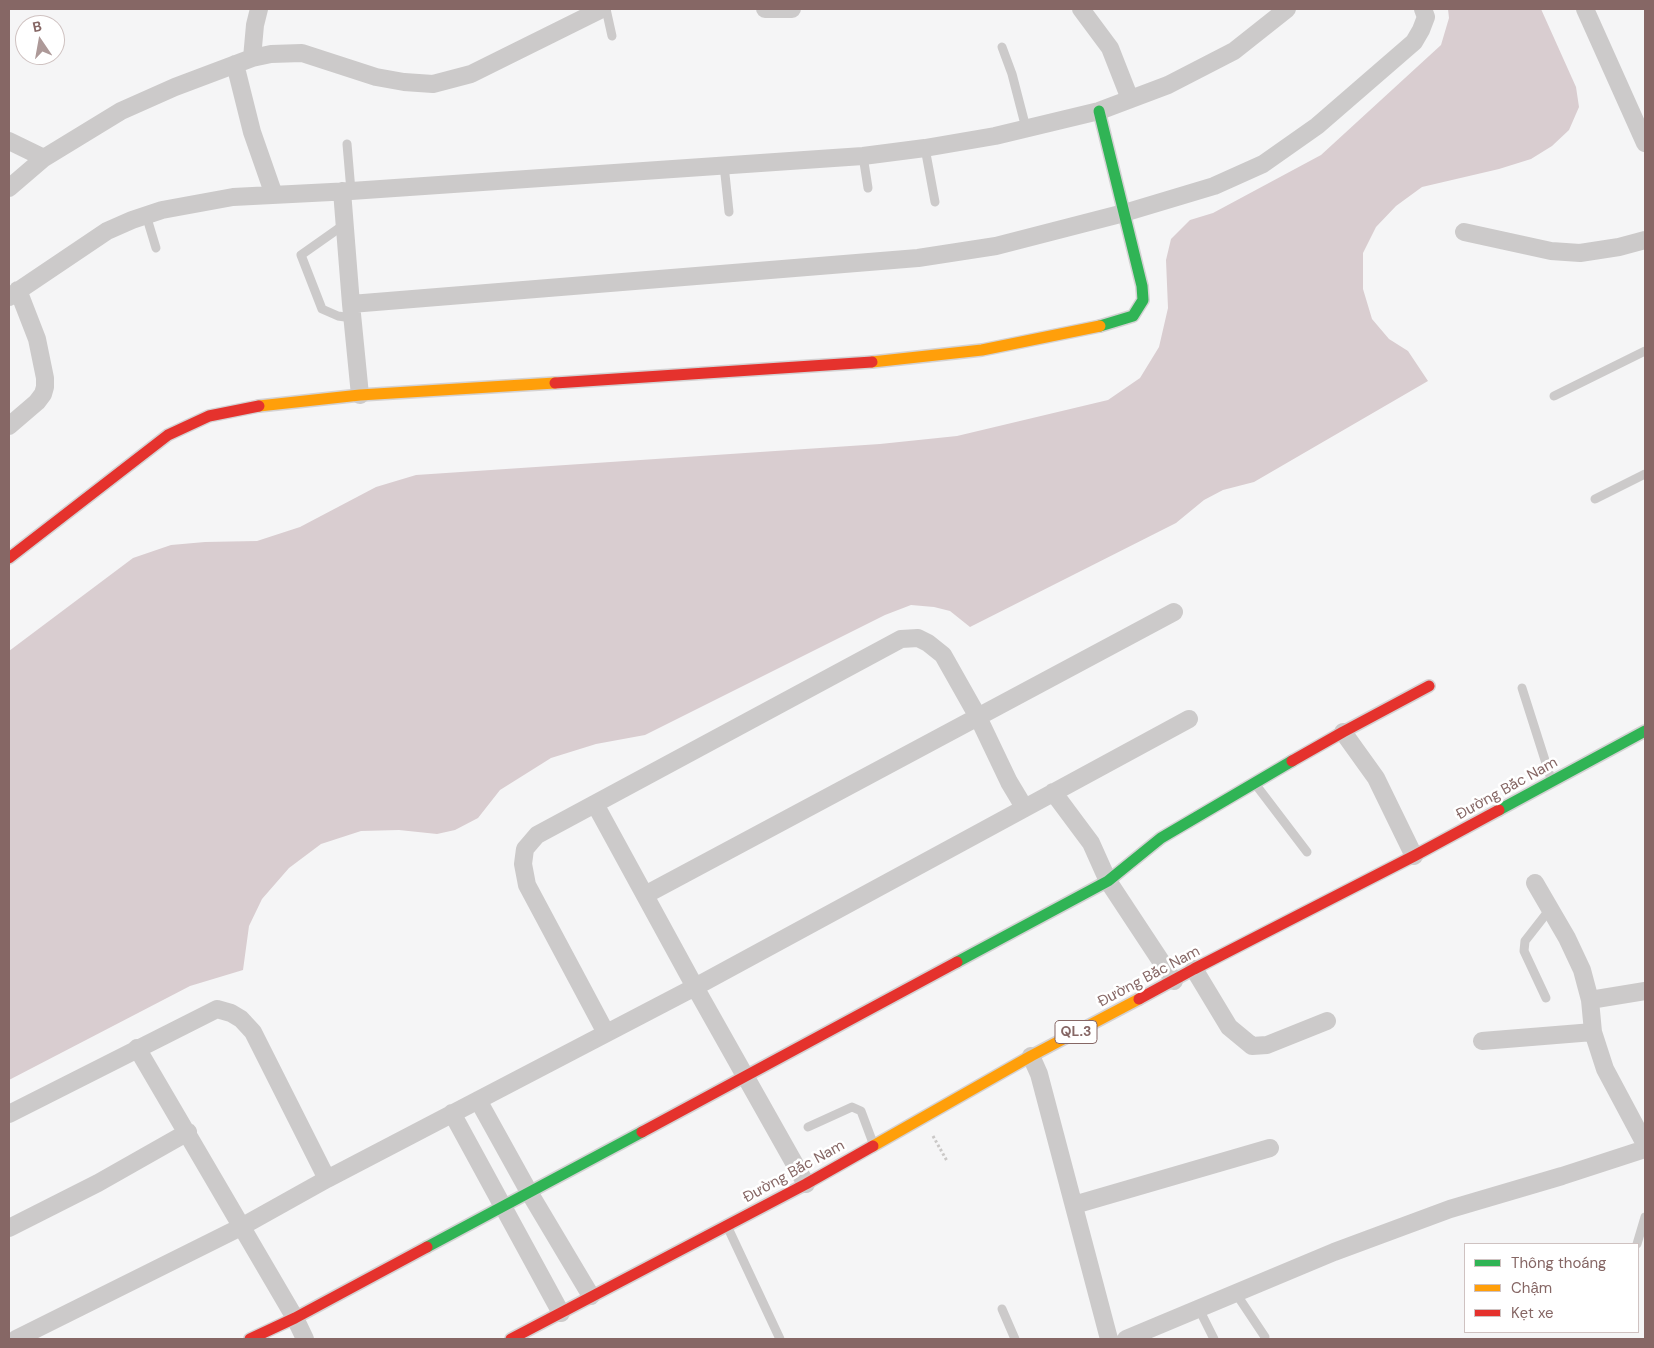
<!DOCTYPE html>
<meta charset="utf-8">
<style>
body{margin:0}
#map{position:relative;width:1654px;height:1348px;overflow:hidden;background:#f5f5f6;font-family:"DM Sans",sans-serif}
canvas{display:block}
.frame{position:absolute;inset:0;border:10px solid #866765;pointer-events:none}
.legend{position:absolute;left:1464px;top:1243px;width:175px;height:90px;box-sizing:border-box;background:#fff;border:1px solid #cfc2c1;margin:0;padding:6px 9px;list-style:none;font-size:15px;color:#866765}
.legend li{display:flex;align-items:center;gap:10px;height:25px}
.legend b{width:25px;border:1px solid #cfc2c1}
.north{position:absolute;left:15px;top:15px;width:50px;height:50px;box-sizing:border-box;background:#fff;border:1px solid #cfc2c1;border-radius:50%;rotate:348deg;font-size:14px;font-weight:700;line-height:20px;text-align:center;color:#866765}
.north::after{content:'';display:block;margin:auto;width:18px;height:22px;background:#ad9998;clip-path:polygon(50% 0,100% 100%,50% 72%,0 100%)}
</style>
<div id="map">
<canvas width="1654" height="1348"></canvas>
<div class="frame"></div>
<ul class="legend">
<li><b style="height:6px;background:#30b455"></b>Thông thoáng</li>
<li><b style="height:6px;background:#ff9f0a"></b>Chậm</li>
<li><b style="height:6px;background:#e5322d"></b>Kẹt xe</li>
</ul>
<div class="north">B</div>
</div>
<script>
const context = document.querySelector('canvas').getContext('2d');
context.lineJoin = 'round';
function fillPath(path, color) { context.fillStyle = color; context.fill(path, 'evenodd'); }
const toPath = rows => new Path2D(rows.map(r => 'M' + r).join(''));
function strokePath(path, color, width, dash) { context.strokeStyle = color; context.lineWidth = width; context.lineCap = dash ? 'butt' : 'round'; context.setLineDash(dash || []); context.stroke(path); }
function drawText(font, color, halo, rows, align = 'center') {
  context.font = font + ' "DM Sans",sans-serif'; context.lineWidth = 5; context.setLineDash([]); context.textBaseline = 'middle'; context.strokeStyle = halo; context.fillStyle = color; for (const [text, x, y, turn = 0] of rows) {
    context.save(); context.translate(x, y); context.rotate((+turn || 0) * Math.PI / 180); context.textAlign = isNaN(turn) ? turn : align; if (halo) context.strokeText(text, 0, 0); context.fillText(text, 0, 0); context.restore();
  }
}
fillPath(toPath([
 [1448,9,1541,9,1576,87,1579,107,1569,130,1552,146,1531,159,1499,169,1422,187,1396,206,1376,227,1363,253,1363,289,1372,319,1389,339,1408,351,1428,381,1254,482,1223,490,1204,500,1176,523,970,627,950,611,934,607,911,605,885,615,645,735,596,744,551,758,500,790,478,818,455,830,437,834,399,830,361,831,321,844,289,868,262,899,249,926,243,970,190,986,9,1080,9,651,133,558,171,545,205,542,257,541,300,527,376,487,416,475,880,444,957,436,1108,400,1140,378,1159,347,1168,308,1166,260,1171,239,1190,220,1213,213,1321,155,1441,45,1449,18]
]), '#d9cdd0');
const fast = toPath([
 [1099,111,1142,286,1143,300,1133,316,1100,326],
 [1499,810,1645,731],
 [957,962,1108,881,1161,838,1292,761],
 [427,1247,642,1132]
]);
const slow = toPath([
 [872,362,982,350,1100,326],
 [259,406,360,395,555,383],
 [873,1146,1031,1056,1139,999]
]);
const jam = toPath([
 [555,383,872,362],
 [9,558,168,435,209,416,259,406],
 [1292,761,1343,732,1429,686],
 [1139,999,1194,969,1414,856,1499,810],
 [642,1132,957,962],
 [250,1339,295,1318,427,1247],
 [511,1339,806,1184,873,1146]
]);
strokePath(fast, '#d4d2d3', 14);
strokePath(slow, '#d4d2d3', 14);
strokePath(jam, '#d4d2d3', 14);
strokePath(toPath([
 [933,1136,947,1161]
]), '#cac8c7', 3, [2.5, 2.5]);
strokePath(toPath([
 [606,9,612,36],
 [1002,47,1012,74,1026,128],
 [347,144,351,191],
 [925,148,935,202],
 [863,156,868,188],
 [724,165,729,212],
 [146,215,156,248],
 [345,224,301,255,322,309,338,316,352,318],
 [1554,396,1645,351],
 [1595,499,1645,474],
 [1522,688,1551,779],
 [1256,785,1307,852],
 [1546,998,1524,951,1525,941,1550,909],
 [808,1127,852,1107,861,1111,873,1143],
 [728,1228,780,1339],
 [1637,1244,1645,1217],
 [1235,1292,1265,1337],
 [1002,1309,1015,1339],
 [1199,1309,1214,1339]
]), '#cccaca', 9);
strokePath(toPath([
 [765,9,792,9],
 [1081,9,1110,48,1130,99],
 [1585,9,1645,143],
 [252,58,255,25,259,9],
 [235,64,252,132,274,195],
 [9,141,44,158],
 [9,188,44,158,121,111,175,87,252,58,271,54,302,53,376,77,404,82,433,84,471,74,602,9],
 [342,191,351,304,360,395],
 [1464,232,1551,251,1580,253,1619,247,1645,240],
 [9,297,107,231,132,220,162,210,233,197,351,191,863,156,925,148,995,136,1099,111,1168,85,1234,51,1287,9],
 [351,304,918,258,996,246,1124,213,1214,186,1263,164,1317,126,1414,42,1421,30,1426,17,1423,9],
 [9,426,37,402,43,394,45,387,45,378,37,339,18,290],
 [1343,732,1376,778,1414,856],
 [1053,792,1091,843,1108,881,1174,981],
 [595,804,695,987,806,1184],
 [1535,883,1567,938,1582,970,1590,1000,1593,1032,1605,1069,1645,1144],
 [645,895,1174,612],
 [1194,969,1229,1027,1252,1046,1267,1045,1327,1021],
 [1590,1000,1645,991],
 [606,1033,527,885,523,864,525,849,537,835,901,639,918,638,928,643,943,655,978,717,1009,782,1024,807],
 [1482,1041,1593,1032],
 [137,1048,295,1318,305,1339],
 [1031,1056,1039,1074,1109,1339],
 [478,1100,529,1192,591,1296],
 [452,1113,561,1313],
 [9,1114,217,1009,231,1013,241,1019,253,1032,327,1179],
 [1074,1205,1270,1148],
 [9,1228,98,1183,188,1132],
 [16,1339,241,1227,327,1179,695,987,1189,719],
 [1126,1339,1334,1252,1450,1209,1562,1176,1645,1149]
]), '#cccaca', 18);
strokePath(fast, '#30b455', 11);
strokePath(slow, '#ff9f0a', 11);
strokePath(jam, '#e5322d', 11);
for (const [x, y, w] of [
 [1076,1032,42]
]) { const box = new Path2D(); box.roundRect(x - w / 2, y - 11.5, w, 23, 4); context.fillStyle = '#fff'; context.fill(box); strokePath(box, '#866765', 1); }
drawText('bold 14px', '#866765', null, [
 ["QL.3",1076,1032]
]);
drawText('15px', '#866765', '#fff', [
 ["Đường Bắc Nam",1507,789,-29],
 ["Đường Bắc Nam",1149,977,-28],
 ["Đường Bắc Nam",794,1172,-29]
]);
</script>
